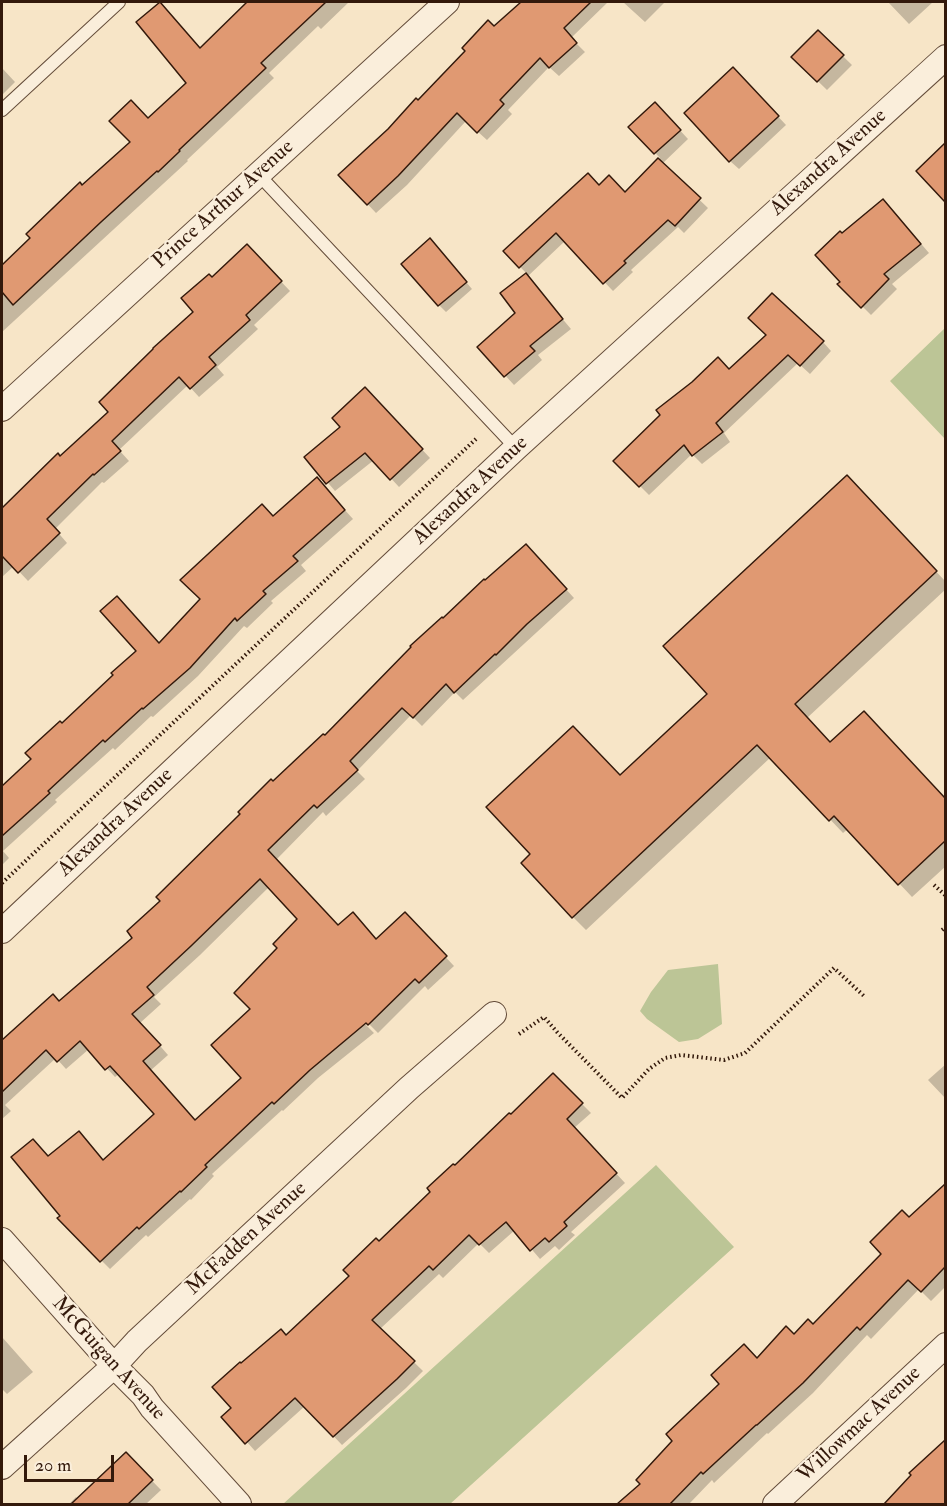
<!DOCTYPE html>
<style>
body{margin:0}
#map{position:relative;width:947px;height:1506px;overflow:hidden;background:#f7e5c7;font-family:"IM FELL Double Pica",serif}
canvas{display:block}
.frame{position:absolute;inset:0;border:3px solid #33190b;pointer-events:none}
.scale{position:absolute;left:24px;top:1455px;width:90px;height:27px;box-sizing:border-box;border:3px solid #33190b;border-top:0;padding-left:8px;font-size:18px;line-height:21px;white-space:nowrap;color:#33190b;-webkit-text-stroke:4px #faeedb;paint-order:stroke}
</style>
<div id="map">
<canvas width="947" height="1506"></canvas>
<div class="frame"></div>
<div class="scale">20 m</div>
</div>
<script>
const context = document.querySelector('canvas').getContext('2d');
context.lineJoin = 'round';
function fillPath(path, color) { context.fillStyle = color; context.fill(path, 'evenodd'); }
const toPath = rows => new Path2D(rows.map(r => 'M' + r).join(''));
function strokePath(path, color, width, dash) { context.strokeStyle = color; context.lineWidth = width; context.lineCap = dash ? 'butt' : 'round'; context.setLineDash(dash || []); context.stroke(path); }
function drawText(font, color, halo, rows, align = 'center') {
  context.font = font + ' "IM FELL Double Pica",serif'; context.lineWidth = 4.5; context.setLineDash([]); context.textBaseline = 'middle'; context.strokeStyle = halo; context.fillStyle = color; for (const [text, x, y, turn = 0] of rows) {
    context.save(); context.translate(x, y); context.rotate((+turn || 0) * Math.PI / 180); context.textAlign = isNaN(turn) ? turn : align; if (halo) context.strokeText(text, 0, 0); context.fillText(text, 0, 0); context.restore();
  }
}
fillPath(toPath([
 [945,328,945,439,890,381],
 [718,964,722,1024,698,1039,679,1042,647,1019,640,1011,651,992,668,970],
 [656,1165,734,1247,450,1504,283,1504]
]), '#bcc596');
fillPath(toPath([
 [249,2,261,2,266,7,272,2,349,2,321,29,318,26,269,73,274,78,187,160,188,161,2,332,2,267,32,238,82,187,132,142,148,120,188,83,161,3,201,49],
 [524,2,608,2,571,38,585,52,559,76,549,67,508,110,512,114,487,140,466,121,407,185,376,213,340,175],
 [623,2,665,2,645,22],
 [888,2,933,2,909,24],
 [818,32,852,65,827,90,793,57],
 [2,68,15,82,2,95],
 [742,78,786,125,739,169,730,161],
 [664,113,688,139,662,164,708,208,684,233,678,227,631,270,633,272,613,291,565,241,527,277,571,329,538,355,542,360,514,385,479,347,517,313,527,274,505,251,599,187,626,194,660,158,631,127],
 [945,146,946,147,946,200,919,171],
 [892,210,929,253,892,284,897,289,871,315,840,284,842,282,842,235],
 [436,247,472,289,446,312,439,305],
 [256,255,290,291,254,325,258,329,217,367,224,375,199,397,188,385,119,450,129,461,104,483,102,482,55,529,67,543,28,581,14,566,2,577,2,510,58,455,60,458,110,412,195,312,212,279],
 [768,335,823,342,831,351,810,374,798,363,724,433,730,442,702,464,692,454,649,495,615,461,730,371],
 [373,397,430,458,399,487,374,460,335,491,306,457,343,427],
 [325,488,353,519,301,565,306,571,271,601,273,603,247,628,244,626,198,676,153,717,151,716,115,750,113,748,55,800,57,802,3,851,9,858,2,865,2,788,33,759,62,725,160,645,274,518],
 [860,491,946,582,946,589,807,718,831,743,877,726,946,799,946,866,912,897,848,829,843,833,771,757,586,930,573,917,620,777,710,694],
 [534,554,574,598,463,700,455,692,422,726,411,715,357,771,365,779,326,816,323,812,276,860,338,927,377,941,405,914,454,966,428,990,425,986,378,1033,364,1019,362,1021,374,1033,318,1078,283,1111,282,1110,212,1174,214,1176,191,1200,190,1199,148,1237,146,1235,110,1269,59,1218,62,1216,48,1158,104,1162,156,1114,119,1074,115,1077,89,1049,66,1069,56,1058,5,1105,11,1111,2,1119,2,1042,53,996,59,1003,135,938,162,901,273,783,325,738,443,620],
 [269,887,299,919,252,1009,243,1078,196,1122,150,1071,168,1055,140,1023,161,1004,154,997,200,955],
 [946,1064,946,1099,928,1080],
 [553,1075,591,1113,574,1128,625,1183,571,1232,575,1235,559,1250,555,1246,540,1259,515,1230,489,1253,479,1243,443,1278,439,1274,380,1329,423,1371,406,1388,342,1445,305,1406,255,1451,247,1442,233,1408,241,1365,287,1337,351,1276,379,1243,432,1192,455,1167,511,1116],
 [946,1186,946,1286,931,1301,919,1289,871,1339,867,1335,813,1393,768,1434,767,1433,714,1483,712,1480,689,1504,620,1504,642,1484,757,1360,794,1336,813,1326,883,1254,909,1219],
 [2,1337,33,1372,7,1394,3,1390,2,1391],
 [946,1442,946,1504,886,1504,913,1475,912,1473],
 [126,1454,161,1490,146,1504,69,1504,76,1497,78,1500]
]), '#0003');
const building = toPath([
 [160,2,200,48,247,2,326,2,261,63,266,68,179,150,180,151,158,172,157,171,101,222,13,305,2,292,2,265,30,238,26,234,80,182,82,185,130,142,109,121,131,100,148,118,186,83,136,22,160,2],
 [521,2,591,2,564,28,577,43,549,68,540,58,500,100,504,104,477,133,457,113,398,176,367,205,338,175,388,129,416,98,418,100,465,51,462,48,488,20,494,26,521,2],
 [818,30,844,55,817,82,791,57,818,30],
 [733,67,779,116,729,162,684,113,733,67],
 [655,102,681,130,654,154,628,127,655,102],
 [945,143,945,202,916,171,945,143],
 [658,158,701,198,675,226,668,220,624,261,626,263,603,284,556,233,519,268,503,251,588,173,599,185,609,175,625,192,658,158],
 [883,199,921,244,884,274,889,279,861,308,837,284,840,282,815,255,840,231,842,233,883,199],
 [430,238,467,282,438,306,401,264,430,238],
 [247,244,282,281,246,315,250,320,209,357,216,365,190,389,179,377,112,441,121,451,94,475,93,474,47,519,60,533,18,573,2,556,2,508,58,453,60,456,108,412,99,402,153,349,153,348,193,312,181,298,209,274,212,277,247,244],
 [526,273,563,319,530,346,535,351,504,377,477,347,515,313,500,293,526,273],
 [772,293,824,341,800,366,788,355,716,423,723,432,692,456,684,445,639,487,613,461,660,415,656,410,692,382,718,357,729,369,766,335,748,318,772,293],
 [365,387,423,449,390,480,365,453,326,484,304,457,340,427,332,418,365,387],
 [847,475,937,571,795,704,830,742,864,711,945,798,945,841,898,885,834,816,829,821,757,745,572,918,521,863,530,854,486,807,573,726,620,775,707,694,663,646,847,475],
 [317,477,345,510,293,556,298,561,263,591,266,594,237,621,235,618,190,668,143,709,142,708,105,742,103,740,48,791,50,793,2,836,2,786,31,759,25,753,60,721,62,723,113,675,111,673,136,651,100,611,117,596,159,643,200,599,180,580,262,504,273,516,317,477],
 [526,544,567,589,527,624,496,655,495,654,454,693,446,684,413,718,402,708,350,761,358,770,317,808,314,805,268,850,338,925,353,912,376,939,405,912,447,956,419,983,415,979,368,1025,366,1023,310,1070,274,1104,272,1102,205,1165,207,1167,181,1192,180,1191,139,1229,137,1227,100,1262,57,1218,60,1216,11,1157,33,1139,48,1156,79,1131,103,1160,154,1114,110,1066,105,1070,80,1041,57,1062,46,1050,2,1092,2,1040,53,994,59,1001,132,938,127,931,160,901,156,897,240,814,238,812,271,779,273,781,323,734,325,735,411,647,410,646,442,617,443,618,484,579,485,580,526,544],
 [260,879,297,919,273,944,277,948,234,993,250,1009,211,1045,241,1078,195,1120,143,1061,161,1045,132,1014,154,995,147,987,191,946,260,879],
 [553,1073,583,1103,567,1119,617,1173,564,1222,567,1226,549,1242,545,1238,530,1251,506,1222,479,1245,469,1235,433,1270,429,1266,372,1320,415,1361,397,1379,333,1437,295,1398,245,1444,221,1417,231,1408,212,1387,240,1362,241,1363,281,1329,286,1335,349,1276,343,1270,376,1238,379,1241,430,1192,427,1188,453,1164,455,1165,509,1113,511,1114,553,1073],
 [945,1184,945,1267,921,1292,908,1280,860,1330,857,1327,803,1383,757,1425,756,1425,703,1474,701,1472,670,1504,617,1504,640,1484,636,1480,672,1441,666,1434,719,1384,711,1375,744,1344,757,1358,786,1326,794,1334,808,1319,813,1324,881,1254,870,1242,902,1210,909,1217,945,1184],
 [945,1440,945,1504,884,1504,911,1475,909,1473,945,1440],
 [126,1452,153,1480,128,1504,71,1504,126,1452]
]);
fillPath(building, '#e09972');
strokePath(building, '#33190b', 1.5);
const service = toPath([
 [2,110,119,2],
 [258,174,516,448]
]);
const minor = toPath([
 [2,409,447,2],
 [2,931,516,448,946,57],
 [2,1240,114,1366,143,1395,152,1408,239,1504],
 [2,1467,114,1366,137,1341,409,1088,494,1014],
 [775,1504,946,1345]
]);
strokePath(service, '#644c3a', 14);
strokePath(minor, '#644c3a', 26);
strokePath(toPath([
 [2,883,476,439],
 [934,885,946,896],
 [942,930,946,927],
 [519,1034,544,1017,557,1032,622,1098,649,1069,665,1058,681,1055,724,1060,745,1053,834,968,865,997]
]), '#33190b', 4, [1.5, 3]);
strokePath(service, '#faeedb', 12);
strokePath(minor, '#faeedb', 24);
drawText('21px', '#33190b', '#faeedb', [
 ["Alexandra Avenue",829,163,-42],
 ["Prince Arthur Avenue",224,205,-42],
 ["Alexandra Avenue",471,491,-43],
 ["Alexandra Avenue",116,823,-43],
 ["McFadden Avenue",247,1239,-43],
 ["McGuigan Avenue",108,1359,48],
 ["Willowmac Avenue",860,1425,-43]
]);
</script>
